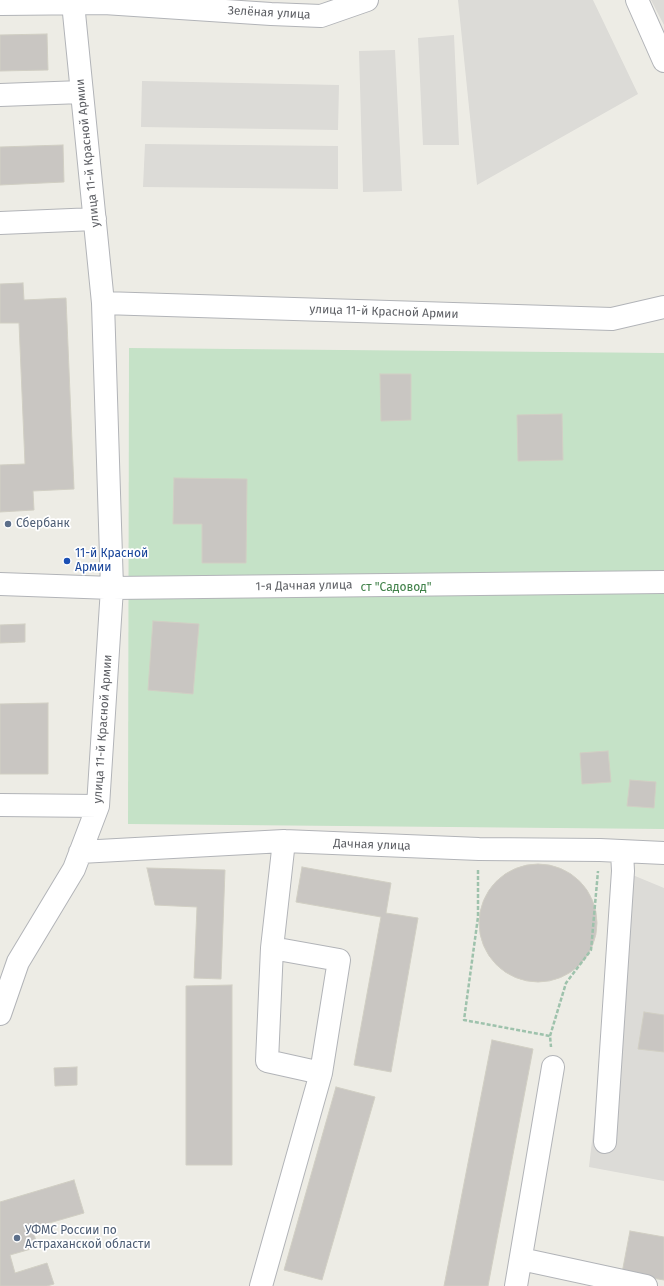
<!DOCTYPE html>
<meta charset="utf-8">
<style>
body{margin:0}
canvas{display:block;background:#edece5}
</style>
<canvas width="664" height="1286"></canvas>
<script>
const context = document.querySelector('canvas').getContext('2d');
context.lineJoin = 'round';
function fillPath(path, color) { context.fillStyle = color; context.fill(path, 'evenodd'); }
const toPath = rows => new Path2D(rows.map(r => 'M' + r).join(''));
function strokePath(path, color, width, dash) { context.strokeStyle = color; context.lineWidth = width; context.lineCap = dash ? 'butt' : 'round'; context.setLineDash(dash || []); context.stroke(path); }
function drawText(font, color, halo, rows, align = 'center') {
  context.font = font + ' "Fira Sans",sans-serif'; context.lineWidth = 3.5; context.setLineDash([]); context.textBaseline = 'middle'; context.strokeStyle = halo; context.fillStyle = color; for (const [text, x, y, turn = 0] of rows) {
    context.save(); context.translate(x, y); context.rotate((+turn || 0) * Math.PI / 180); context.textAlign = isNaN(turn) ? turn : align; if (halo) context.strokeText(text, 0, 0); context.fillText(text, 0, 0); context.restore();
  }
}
fillPath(toPath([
 [458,0,593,0,638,94,477,185],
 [651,0,664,0,664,25],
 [454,35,459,145,423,145,418,38],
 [395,50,402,191,363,192,359,51],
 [142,81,339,85,338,130,141,127],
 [145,144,338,146,338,189,143,187],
 [623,871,664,888,664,1181,589,1167]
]), '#dcdbd7');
fillPath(toPath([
 [129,348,664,353,664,829,128,824]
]), '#c5e2c7');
const building = toPath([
 [47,34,48,70,0,71,0,35,47,34],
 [63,145,64,182,0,185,0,147,63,145],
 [23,283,24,300,66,298,74,489,33,491,34,510,0,512,0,465,25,464,19,323,0,323,0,284,23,283],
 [380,374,411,374,411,420,381,421,380,374],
 [562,414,563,460,518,461,517,415,562,414],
 [174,478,247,479,246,563,202,563,202,524,173,524,174,478],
 [153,621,199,624,193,694,148,690,153,621],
 [25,624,25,642,0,643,0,625,25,624],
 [48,703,48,774,0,774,0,704,48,703],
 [608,751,611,782,582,784,580,753,608,751],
 [630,780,656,782,654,808,627,806,630,780],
 '479 923a59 59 0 1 1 118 0a59 59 0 1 1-118 0Z',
 [302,867,391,883,386,913,418,918,391,1072,354,1065,381,917,296,902,302,867],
 [147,868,225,870,221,979,194,978,197,907,155,905,147,868],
 [232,985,232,1165,186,1165,186,986,232,985],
 [644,1012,664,1015,664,1052,638,1049,644,1012],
 [492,1040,533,1049,488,1286,444,1286,492,1040],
 [77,1067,77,1085,55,1086,54,1068,77,1067],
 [336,1087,375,1097,322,1280,284,1270,336,1087],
 [74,1180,84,1213,32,1228,38,1247,10,1255,15,1273,47,1263,54,1284,47,1286,0,1286,0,1202,74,1180],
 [630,1231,664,1237,664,1280,622,1273,630,1231]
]);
fillPath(building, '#c9c6c2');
strokePath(building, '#d1cfc4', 1);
const minor = toPath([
 [637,0,664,61],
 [0,4,104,3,271,14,321,16,367,0],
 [0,95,82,92],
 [0,223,95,219],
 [103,303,612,319,664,307],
 [0,584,112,588,664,582],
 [0,805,98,806],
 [80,852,284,841,479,849,600,850,664,853],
 [272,948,339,960,321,1073],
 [0,1014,18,962,74,869,98,806,112,588,103,303,73,3],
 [605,1142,623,871,622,852],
 [521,1259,646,1286],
 [261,1286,321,1073,267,1061,272,948,284,841],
 [516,1286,553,1067]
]);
strokePath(minor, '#b2b4b8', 24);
strokePath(toPath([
 [478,870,478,917,464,1020,550,1036,551,1047],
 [550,1036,566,983,591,950,598,871]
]), '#9ec2ac', 2.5, [4, 2]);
strokePath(minor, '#fff', 22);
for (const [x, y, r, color] of [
 [8,524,4,"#5c6f8a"],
 [67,561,4,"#1a4fb4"],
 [17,1238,4,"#5c6f8a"]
]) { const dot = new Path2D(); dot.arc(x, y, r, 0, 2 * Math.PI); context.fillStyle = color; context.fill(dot); strokePath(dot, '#fff', 1.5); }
drawText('12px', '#5d5f64', '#fff', [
 ["Зелёная улица",269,13,3],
 ["улица 11-й Красной Армии",88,153,-96],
 ["улица 11-й Красной Армии",384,312,2],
 ["1-я Дачная улица",304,586,-1],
 ["улица 11-й Красной Армии",103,729,-86],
 ["Дачная улица",372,845,2]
]);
drawText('12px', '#4e5e75', '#fff', [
 ["Сбербанк",16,524],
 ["УФМС России по",25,1231],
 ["Астраханской области",25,1245]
], 'left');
drawText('12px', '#164399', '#fff', [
 ["11-й Красной",75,554],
 ["Армии",75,568]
], 'left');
drawText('12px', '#3f8048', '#fff', [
 ["ст \"Садовод\"",396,588]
]);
</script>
